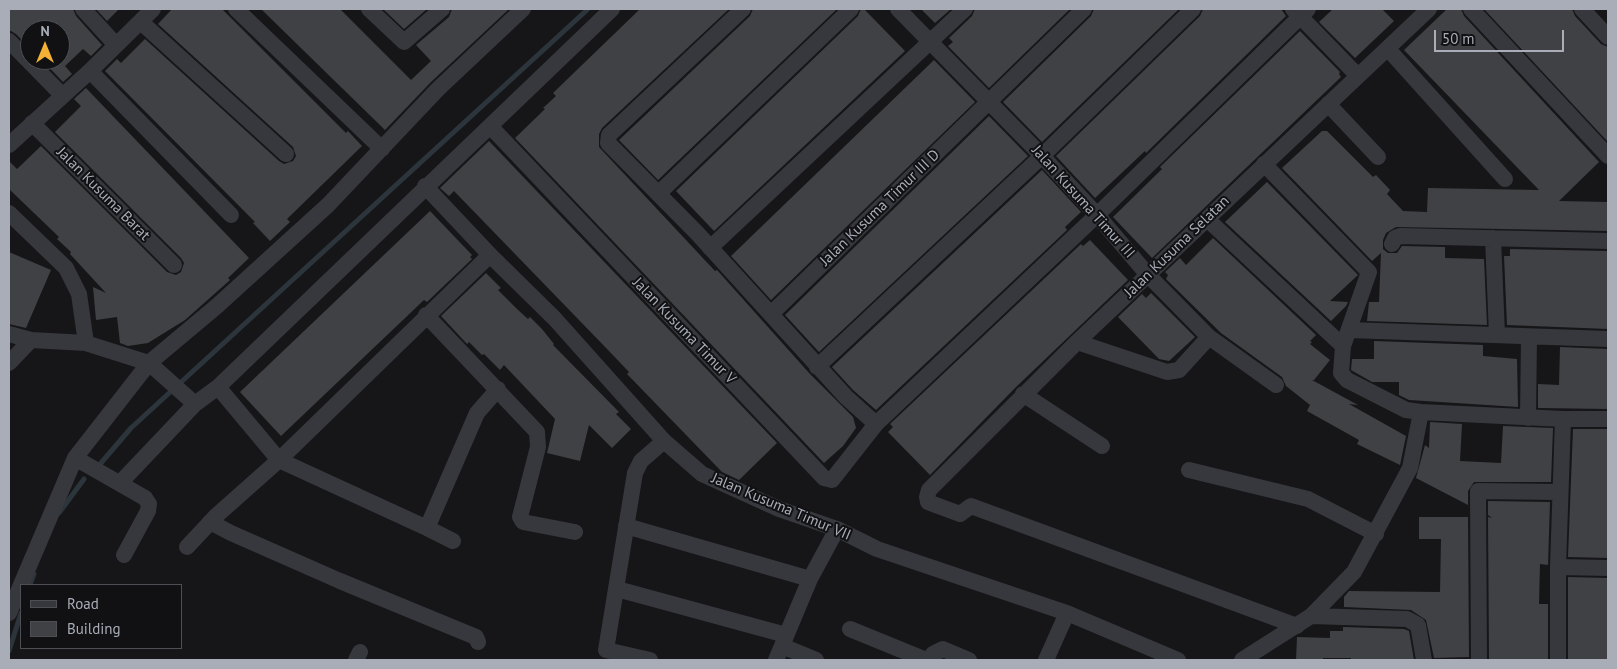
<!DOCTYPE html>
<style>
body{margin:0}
#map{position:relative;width:1617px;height:669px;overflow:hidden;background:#161618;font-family:"PT Sans",sans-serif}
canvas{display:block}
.frame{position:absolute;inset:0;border:10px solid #a8adb8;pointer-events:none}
.legend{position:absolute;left:20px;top:584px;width:162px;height:65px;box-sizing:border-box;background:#111113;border:1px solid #4d4f55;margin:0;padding:6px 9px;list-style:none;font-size:15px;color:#a8adb8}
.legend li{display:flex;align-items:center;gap:10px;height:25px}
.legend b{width:25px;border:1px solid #4d4f55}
.north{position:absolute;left:20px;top:20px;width:50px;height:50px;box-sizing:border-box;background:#111113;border:1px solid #4d4f55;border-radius:50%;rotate:0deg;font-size:14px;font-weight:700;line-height:20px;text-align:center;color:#a8adb8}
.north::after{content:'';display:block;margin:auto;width:18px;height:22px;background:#f2b134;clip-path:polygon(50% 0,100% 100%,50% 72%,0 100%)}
.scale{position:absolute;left:1434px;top:30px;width:130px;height:22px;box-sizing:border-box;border:2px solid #a8adb8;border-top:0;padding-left:6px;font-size:15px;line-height:18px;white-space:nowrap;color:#a8adb8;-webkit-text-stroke:4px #111113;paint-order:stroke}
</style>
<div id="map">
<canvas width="1617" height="669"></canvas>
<div class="frame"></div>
<ul class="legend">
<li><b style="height:6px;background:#37383d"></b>Road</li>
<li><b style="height:14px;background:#404145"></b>Building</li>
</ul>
<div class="north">N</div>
<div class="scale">50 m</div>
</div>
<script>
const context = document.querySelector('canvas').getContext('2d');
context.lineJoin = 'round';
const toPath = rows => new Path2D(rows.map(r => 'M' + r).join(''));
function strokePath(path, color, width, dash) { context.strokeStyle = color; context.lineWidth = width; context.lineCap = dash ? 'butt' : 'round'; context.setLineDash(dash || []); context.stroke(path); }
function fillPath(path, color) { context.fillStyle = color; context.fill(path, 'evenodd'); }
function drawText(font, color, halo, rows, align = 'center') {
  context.font = font + ' "PT Sans",sans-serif'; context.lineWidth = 4; context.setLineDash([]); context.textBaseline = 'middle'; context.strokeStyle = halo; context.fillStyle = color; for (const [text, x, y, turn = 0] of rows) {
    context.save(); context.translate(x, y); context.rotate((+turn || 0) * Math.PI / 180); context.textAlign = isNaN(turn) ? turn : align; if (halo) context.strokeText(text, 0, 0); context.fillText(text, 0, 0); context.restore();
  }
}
strokePath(toPath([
 [101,463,131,428,588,9],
 [59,513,84,479],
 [30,585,34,574],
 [9,651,21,613]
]), '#2c353c', 5);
fillPath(toPath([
 [9,9,73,9,76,16,102,45,91,56,83,49,65,66,72,74,63,82,42,60,60,60,60,30,30,30,30,48,16,34,9,30],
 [96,9,119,9,107,21],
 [172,9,222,9,346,133,348,131,362,146,287,219,290,222,270,241,253,223,255,222,105,71,117,59,121,63,145,39,279,161,284,164,293,161,296,156,293,147,158,24],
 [261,9,340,9,411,80,431,61,416,45,449,17,452,9,509,9,431,82,385,130],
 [383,9,427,9,404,29],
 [640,9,729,9,602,128,599,134,599,147,715,271,717,270,810,374,853,417,856,428,843,446,824,463,515,138,545,109,543,108,556,96,553,93],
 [753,9,837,9,658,180,619,140,750,16],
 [861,9,864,9,905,51,714,231,676,191,858,16],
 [921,9,951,9,935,23],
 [975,9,1070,9,989,88,948,46,953,42,949,38,972,16],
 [1094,9,1179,9,1042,142,1003,102,1091,16],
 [1203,9,1281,9,1286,16,1146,153,1145,151,1095,198,1056,156,1200,16],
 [1333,9,1382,9,1394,21,1355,58,1319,22],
 [1447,9,1461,9,1464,16,1599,162,1559,201,1608,202,1608,231,1396,227,1386,233,1383,240,1383,249,1388,253,1397,253,1402,246,1445,247,1445,258,1484,259,1487,325,1367,321,1369,302,1379,302,1381,253,1372,261,1282,168,1322,131,1327,131,1373,177,1376,175,1390,190,1387,194,1403,211,1427,212,1428,188,1539,190,1404,50],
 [1484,9,1572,9,1575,16,1601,44,1608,47,1608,142],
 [1300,31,1340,72,1339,74,1341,77,1152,258,1113,217,1162,169,1160,167],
 [934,60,975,102,771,300,731,256],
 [86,88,249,258,228,278,230,280,185,320,148,343,128,346,120,343,117,317,96,320,93,287,106,293,70,254,71,252,57,239,59,237,9,189,9,161,17,169,41,146,167,272,176,275,181,272,184,263,181,258,55,132,81,106,74,99],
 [989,116,1028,156,819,352,785,315],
 [489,141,777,443,739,480,722,472,627,374,629,372,608,350,454,191,449,196,440,188],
 [1042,170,1081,212,1065,227,1067,230,876,410,853,390,832,367],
 [1267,182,1358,275,1330,301,1348,302,1346,306,1331,321,1225,222],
 [430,211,472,255,470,257,472,259,427,302,424,300,281,436,240,392],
 [1213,238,1316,335,1310,341,1312,342,1310,344,1330,360,1314,380,1312,380,1358,405,1349,404,1406,436,1400,465,1357,444,1359,440,1307,411,1310,405,1286,386,1282,377,1221,333,1166,279,1168,275,1165,272,1180,258,1186,265],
 [1090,240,1128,280,1015,388,930,475,888,432,893,427,890,424,1081,244,1083,246],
 [1510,249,1608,251,1608,329,1507,325,1504,256,1510,256],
 [9,252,51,270,26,328,9,324],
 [486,273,501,288,498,290,517,309,528,319,530,317,542,329,554,344,553,345,619,412,616,414,631,429,612,448,589,425,580,461,547,453,555,419,504,365,500,370,484,354,482,355,469,342,467,344,441,316],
 [1151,293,1195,337,1169,361,1159,359,1118,317,1142,294,1146,298],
 [1374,341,1483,345,1483,356,1517,359,1518,407,1409,400,1399,395,1399,382,1372,382,1351,370,1352,359,1374,359],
 [1560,347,1608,349,1608,409,1538,408,1538,384,1559,385],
 [1430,422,1462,424,1460,461,1501,463,1503,426,1553,428,1551,482,1474,482,1468,491,1468,505,1416,478,1425,445,1429,448],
 [1573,429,1608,429,1608,558,1568,557],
 [1488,501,1550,502,1548,565,1540,564,1539,604,1548,604,1548,660,1489,660,1488,517,1492,518,1488,515],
 [1419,517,1468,517,1469,657,1434,658,1426,620,1411,610,1344,607,1344,597,1349,591,1440,592,1441,539,1419,539],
 [1568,577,1608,578,1608,660,1568,660],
 [1343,627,1404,629,1409,631,1414,660,1351,660,1351,658,1323,658,1323,660,1296,660,1297,637,1330,638,1330,631,1343,631]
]), '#404145');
strokePath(toPath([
 [83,9,116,45],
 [236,9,382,149],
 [369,9,404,42,442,9],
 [743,9,609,135,608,143,697,233,846,397,876,424],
 [898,9,1042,156,1097,215,1148,275,1209,337,1276,385],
 [1293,9,1358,76],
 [1471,9,1608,156],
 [1582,9,1608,37],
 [141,22,286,154],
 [9,41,62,95],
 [1388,49,1505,179],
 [90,71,231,215],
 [1328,104,1378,157],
 [32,123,174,265],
 [490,126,824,478,832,480,876,424,1097,215,1308,9],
 [9,145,90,71,153,9],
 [1264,164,1369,272,1343,346,1341,373,1347,380,1406,410,1421,412,1563,419,1608,419],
 [425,186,490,255,555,319,664,441,702,474,779,509,837,529,877,549,1067,613,1178,660],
 [658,194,851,9],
 [9,213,66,268,79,294,86,343],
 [1207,219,1343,346],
 [1493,238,1497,335],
 [1392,244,1395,238,1400,236,1608,241],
 [710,248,965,9],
 [771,314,1084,9],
 [426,315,537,432,538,447,520,517,523,522,575,532],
 [1349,330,1608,339],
 [9,334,31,340,86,343,149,363,195,404],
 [1077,342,1167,372,1179,370,1209,337],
 [9,363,31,340],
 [817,367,1042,156,1193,9],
 [218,387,279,460,427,528,477,413,498,389],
 [1023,394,1102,446],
 [1528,418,1529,338],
 [75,458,145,498,149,504,148,511,124,555],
 [1189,470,1308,499,1376,534],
 [120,483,195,404,218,387,612,9],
 [210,522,231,533,340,581,471,635,476,637,478,642],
 [626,526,810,579],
 [427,528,453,541],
 [187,547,216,516,279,460,490,255],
 [1558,567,1608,568],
 [617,589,786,635],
 [9,613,75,458,149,363,217,306,328,205,438,89,523,9],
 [1311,616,1407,619,1418,625,1424,660],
 [1297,626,971,506,960,514,933,504,928,502,927,497,929,490,1077,342,1429,9],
 [850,629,926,660],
 [782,646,816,660],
 [356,660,360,652],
 [650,660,606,650,635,473,641,461,664,441],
 [776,660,810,579,837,529],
 [929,660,933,654,943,649,969,660],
 [1046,660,1067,613],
 [1242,660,1311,616,1354,572,1410,468,1421,412],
 [1479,660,1478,491,1560,492],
 [1558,660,1558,567,1563,419]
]), '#37383d', 16);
drawText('15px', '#a8adb8', '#111113', [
 ["Jalan Kusuma Barat",103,194,45],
 ["Jalan Kusuma Timur III",1083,202,48],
 ["Jalan Kusuma Timur III D",880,208,-44],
 ["Jalan Kusuma Selatan",1177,247,-44],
 ["Jalan Kusuma Timur V",684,331,46],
 ["Jalan Kusuma Timur VII",781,507,23]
]);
</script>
